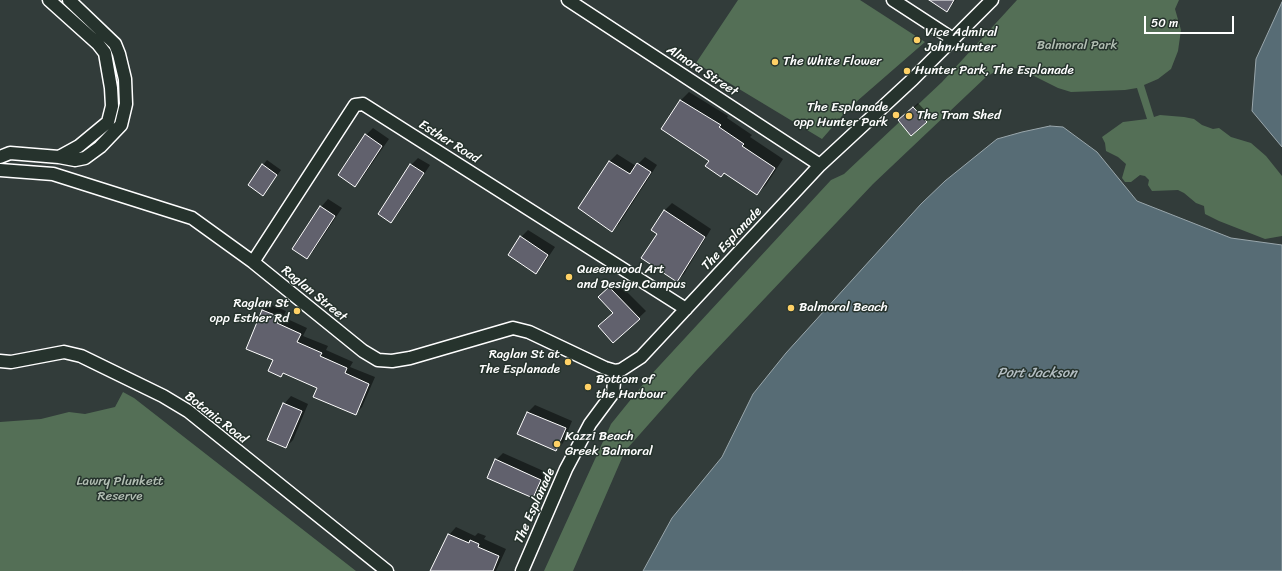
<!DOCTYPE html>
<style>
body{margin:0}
#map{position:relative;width:1282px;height:571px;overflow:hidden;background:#323c3a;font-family:Sriracha,sans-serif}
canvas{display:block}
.scale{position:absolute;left:1144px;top:16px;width:90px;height:18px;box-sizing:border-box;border:2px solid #fff;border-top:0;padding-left:5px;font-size:12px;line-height:14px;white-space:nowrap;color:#fff;-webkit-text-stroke:3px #26332d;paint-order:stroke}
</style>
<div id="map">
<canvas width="1282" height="571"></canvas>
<div class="scale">50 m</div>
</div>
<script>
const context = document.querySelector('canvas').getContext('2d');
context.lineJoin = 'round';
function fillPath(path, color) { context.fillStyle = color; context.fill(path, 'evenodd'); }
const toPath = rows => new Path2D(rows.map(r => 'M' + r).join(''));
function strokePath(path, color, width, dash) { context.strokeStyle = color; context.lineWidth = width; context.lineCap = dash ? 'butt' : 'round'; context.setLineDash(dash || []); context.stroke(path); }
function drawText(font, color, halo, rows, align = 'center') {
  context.font = font + ' Sriracha,sans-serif'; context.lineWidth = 3; context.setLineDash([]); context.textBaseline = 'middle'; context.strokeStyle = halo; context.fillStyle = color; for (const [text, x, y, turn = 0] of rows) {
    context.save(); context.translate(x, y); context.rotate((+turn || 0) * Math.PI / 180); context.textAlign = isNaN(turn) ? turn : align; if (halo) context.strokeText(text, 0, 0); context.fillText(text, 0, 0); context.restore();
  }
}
fillPath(toPath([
 [738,0,860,0,925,42,848,109,822,139,696,63],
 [1017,0,1179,0,1175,9,1181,30,1178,51,1171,69,1158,79,1144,85,1154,117,1160,115,1184,117,1194,119,1202,125,1213,129,1219,128,1231,137,1251,143,1266,156,1282,176,1282,236,1265,239,1219,221,1205,214,1204,206,1196,203,1184,193,1178,190,1152,191,1148,185,1149,180,1145,176,1140,175,1131,182,1125,182,1122,178,1126,164,1118,157,1106,151,1105,143,1102,137,1123,122,1147,119,1137,88,1125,90,1071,92,1058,88,1018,68,996,71,986,77,873,184,695,372,625,451,573,571,544,571,611,424,649,377,831,180,844,174,942,82],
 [123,392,134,398,356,571,0,571,0,422,41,419,69,412,85,414,115,407]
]), '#546f56');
const water = toPath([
 [1282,2,1282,147,1252,111,1256,59,1282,2],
 [1050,126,1063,127,1097,152,1137,201,1231,238,1282,245,1282,571,643,571,672,518,722,457,753,394,786,353,921,204,945,181,997,139,1022,132,1050,126]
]);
fillPath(water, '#576c75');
strokePath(water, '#9aa7ac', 1);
fillPath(toPath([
 [931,0,956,0,947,10],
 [689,92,728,116,727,118,752,135,750,137,783,159,766,185,757,194,710,160,680,101],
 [918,103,931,117,926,122,900,120],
 [373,128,389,139,362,178,355,185,366,135],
 [617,154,636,166,645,157,657,165,619,224,611,231,580,208,610,161],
 [418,158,430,165,398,214,391,222,379,214,411,165],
 [267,160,281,170,263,195,263,165],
 [328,199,342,208,314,250,307,258,294,249,321,207],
 [672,203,711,229,684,274,677,281,659,233,653,229,665,210],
 [528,230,555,247,543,265,536,272,521,237],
 [616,281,646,311,613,342,614,313,606,290],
 [269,304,286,311,283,317,307,328,303,336,328,346,326,350,353,362,350,367,375,377,362,407,356,413,318,387,285,372,281,376,274,360,263,310],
 [291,396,308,404,293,440,286,447,284,404],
 [535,405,572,421,563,443,556,450,518,434,528,412],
 [503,453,548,473,540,490,533,497,496,460],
 [456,527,475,536,478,533,486,536,484,539,506,549,496,571,435,571,449,535]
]), '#0007');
const building = toPath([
 [929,0,954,0,947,12,929,0],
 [680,100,721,125,719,127,744,144,742,146,775,168,757,195,724,173,721,177,705,166,709,161,661,129,680,100],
 [913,107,927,122,911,136,898,120,913,107],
 [365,134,382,146,355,187,338,175,365,134],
 [609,161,630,174,637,163,651,172,612,232,578,208,609,161],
 [262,164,277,175,263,196,248,185,262,164],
 [410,164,424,173,391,223,378,214,410,164],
 [320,206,335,216,307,259,292,249,320,206],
 [664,210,705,237,677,282,641,258,657,234,651,230,664,210],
 [520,236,548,255,536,274,508,255,520,236],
 [609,287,640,319,613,343,598,326,613,313,598,297,609,287],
 [262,310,280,317,277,323,301,334,297,342,322,353,320,356,347,368,345,373,369,384,356,415,313,397,317,388,283,373,281,377,268,371,273,360,246,349,262,310],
 [283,403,302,411,286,448,267,440,283,403],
 [527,412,566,428,556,451,517,434,527,412],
 [495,459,541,480,533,498,487,478,495,459],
 [448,534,469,543,470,540,479,544,478,547,499,556,493,571,430,571,448,534]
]);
fillPath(building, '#61616d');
strokePath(building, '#fff', 1);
const minor = toPath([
 [49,0,98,44,105,53,111,88,112,106,108,122,79,146,59,157],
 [568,0,820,165],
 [893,0,953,39],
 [0,157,10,153,59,157,75,160,85,158,100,147,121,125,126,104,125,79,119,54,115,44,69,0],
 [0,170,53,174,192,218,253,262,363,351,378,360,392,361,410,358,513,328,529,332,605,368,615,371,621,370,641,357,820,165,913,79,992,0],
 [253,262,355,105,363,104,686,309],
 [0,361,11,362,64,352,81,356,163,396,188,411,387,571],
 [522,571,566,469,590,424,613,393,615,371]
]);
strokePath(minor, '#fff', 15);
strokePath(minor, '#26332d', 12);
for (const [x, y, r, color] of [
 [917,40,4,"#ffd166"],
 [775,62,4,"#ffd166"],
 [907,71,4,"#ffd166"],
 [896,115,4,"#ffd166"],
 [909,116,4,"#ffd166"],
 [569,277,4,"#ffd166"],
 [791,308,4,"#ffd166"],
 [297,311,4,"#ffd166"],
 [568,362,4,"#ffd166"],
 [588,387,4,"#ffd166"],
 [557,444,4,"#ffd166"]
]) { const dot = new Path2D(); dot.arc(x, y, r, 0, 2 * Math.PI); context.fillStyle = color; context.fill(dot); strokePath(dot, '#26332d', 1.5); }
drawText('13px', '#fff', '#26332d', [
 ["Vice Admiral",925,33],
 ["John Hunter",925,48],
 ["The White Flower",783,62],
 ["Hunter Park, The Esplanade",915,71],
 ["The Esplanade",888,108,"right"],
 ["opp Hunter Park",888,123,"right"],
 ["The Tram Shed",917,116],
 ["Queenwood Art",577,270],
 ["and Design Campus",577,285],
 ["Raglan St",289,304,"right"],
 ["opp Esther Rd",289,319,"right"],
 ["Balmoral Beach",799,308],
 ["Raglan St at",560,355,"right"],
 ["The Esplanade",560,370,"right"],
 ["Bottom of",596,380],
 ["the Harbour",596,395],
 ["Kazzi Beach",565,437],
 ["Greek Balmoral",565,452]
], 'left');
drawText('13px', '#b2beb3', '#26332d', [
 ["Balmoral Park",1077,46],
 ["Lawry Plunkett",120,482],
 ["Reserve",120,497]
]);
drawText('13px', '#fff', '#26332d', [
 ["Almora Street",702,71,33],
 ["Esther Road",449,142,32],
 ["The Esplanade",732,239,-47],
 ["Raglan Street",314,294,39],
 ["Botanic Road",216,418,38],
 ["The Esplanade",535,506,-66]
]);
drawText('italic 14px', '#b3bdc1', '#26332d', [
 ["Port Jackson",1037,373]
]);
</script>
